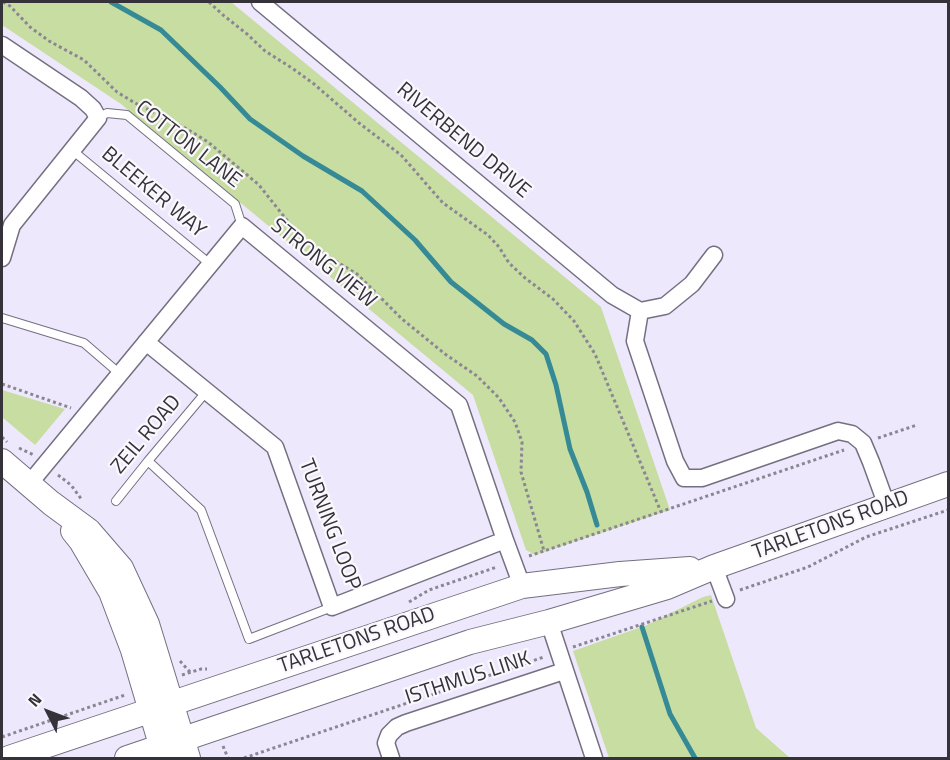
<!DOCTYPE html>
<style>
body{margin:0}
#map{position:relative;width:950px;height:760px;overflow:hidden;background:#eee8fc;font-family:"Titillium Web",sans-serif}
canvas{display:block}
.frame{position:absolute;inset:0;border:3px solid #35323a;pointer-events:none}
.north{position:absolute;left:18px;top:682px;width:60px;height:60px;-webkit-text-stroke:4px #faf8fc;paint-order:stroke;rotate:312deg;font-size:16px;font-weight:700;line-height:24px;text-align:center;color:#35323a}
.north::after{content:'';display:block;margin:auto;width:21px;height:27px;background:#35323a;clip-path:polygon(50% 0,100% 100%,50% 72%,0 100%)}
</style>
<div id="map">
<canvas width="950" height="760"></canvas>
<div class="frame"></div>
<div class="north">N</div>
</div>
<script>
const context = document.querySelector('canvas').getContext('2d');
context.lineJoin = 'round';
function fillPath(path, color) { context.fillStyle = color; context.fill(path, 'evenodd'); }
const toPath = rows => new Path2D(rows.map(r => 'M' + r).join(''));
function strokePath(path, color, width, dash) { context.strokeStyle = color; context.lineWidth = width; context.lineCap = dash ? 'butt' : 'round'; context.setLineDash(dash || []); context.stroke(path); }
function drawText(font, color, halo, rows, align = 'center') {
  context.font = font + ' "Titillium Web",sans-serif'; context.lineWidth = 4.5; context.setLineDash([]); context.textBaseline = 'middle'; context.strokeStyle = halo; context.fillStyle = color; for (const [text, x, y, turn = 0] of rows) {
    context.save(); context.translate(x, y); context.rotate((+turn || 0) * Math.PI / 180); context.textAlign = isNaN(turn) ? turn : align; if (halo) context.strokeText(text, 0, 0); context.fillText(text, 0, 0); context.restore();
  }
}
fillPath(toPath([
 [2,2,231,2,601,307,670,510,535,555,526,550,473,395,121,104,2,25],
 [2,390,65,409,35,445,2,417],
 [711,595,756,728,790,758,609,758,573,651,647,625,703,597]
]), '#c7dda2');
strokePath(toPath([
 [111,2,161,30,220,87,250,119,303,156,362,191,415,240,451,282,504,324,532,340,546,354,556,385,570,449,587,492,597,525],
 [642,627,670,714,695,758]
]), '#368a95', 5);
const lane = toPath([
 [98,118,107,113,127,115,235,204,242,226],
 [72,150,210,264],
 [2,318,84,343,120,374],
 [148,461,201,510,249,639,332,607],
 [116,501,148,461,206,392]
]);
const street = toPath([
 [260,2,612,295,640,311],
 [2,45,81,98,93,109,98,118,12,225,2,258],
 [640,311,635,341,675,461,684,478,702,478,838,431,852,434,863,443,871,462,887,506],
 [640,311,665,306,692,284,714,255],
 [146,342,275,447,332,607,505,540],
 [29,484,242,226,459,405,505,540,522,586],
 [714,567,726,599],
 [549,622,594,758],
 [391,758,386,743,389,735,397,727,406,723,564,671]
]);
const secondary = toPath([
 [2,461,51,503,89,531,121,568,147,624,188,758],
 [73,531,81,541,111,592,133,650,165,758],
 [9,758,522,586,620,574,690,569],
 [127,758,470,642,549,622,667,587,714,567,948,484]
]);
strokePath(lane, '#756f81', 10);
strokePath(street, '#756f81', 19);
strokePath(secondary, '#756f81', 26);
strokePath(toPath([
 [3,2,10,6,30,27,49,41,84,60,117,92,135,103,187,129,208,142,259,185,301,238,316,249,357,274,402,319,445,354,477,376,499,398,515,422,522,442,521,472,544,551],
 [209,2,223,15,247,34,265,51,292,68,314,84,359,123,401,155,443,203,488,235,499,247,509,263,525,278,553,299,574,321,595,354,661,512],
 [2,384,71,408],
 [2,437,7,442],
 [878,438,917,425],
 [19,448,34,455],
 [58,475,71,485,82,500],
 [529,556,844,450],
 [740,590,808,567,866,537,948,510],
 [409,602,429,590,497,567],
 [573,647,712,601],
 [180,661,190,672],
 [182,675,201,669,207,669],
 [2,737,125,695],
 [223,746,228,758],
 [244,758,544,657]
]), '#8b8694', 3, [3, 3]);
strokePath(lane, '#fff', 8);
strokePath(street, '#fff', 16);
strokePath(secondary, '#fff', 24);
drawText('21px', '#35323a', '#faf8fc', [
 ["RIVERBEND DRIVE",463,141,40],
 ["COTTON LANE",188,145,38],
 ["BLEEKER WAY",153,193,40],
 ["STRONG VIEW",323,264,39],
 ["ZEIL ROAD",147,435,-50],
 ["TURNING LOOP",329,525,69],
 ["TARLETONS ROAD",831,526,-20],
 ["TARLETONS ROAD",357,641,-19],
 ["ISTHMUS LINK",468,679,-18]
]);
</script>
